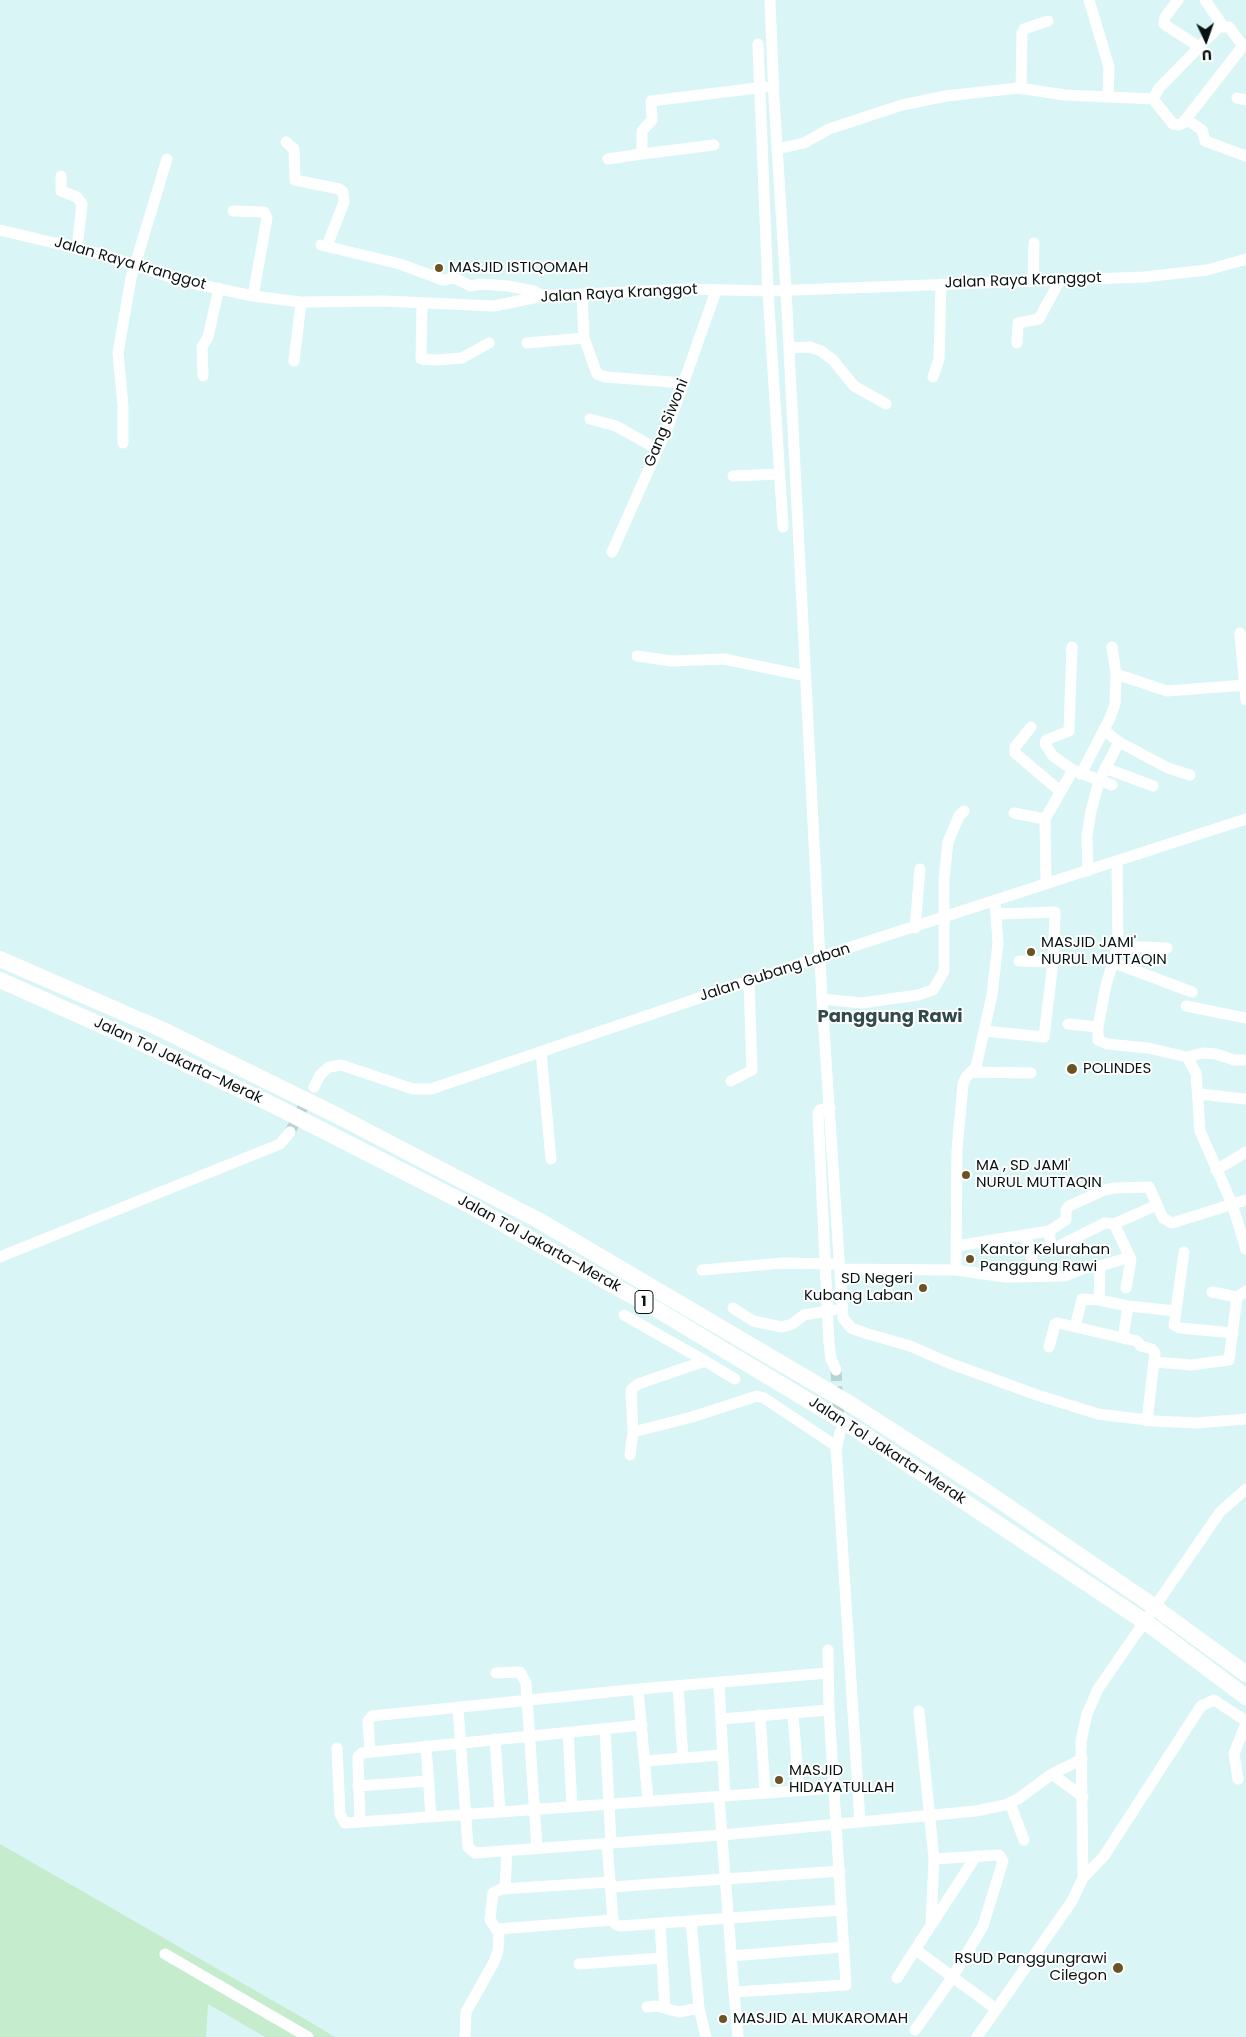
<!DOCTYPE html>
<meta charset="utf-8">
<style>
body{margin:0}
#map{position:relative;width:1246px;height:2037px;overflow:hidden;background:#d9f5f6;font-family:Poppins,sans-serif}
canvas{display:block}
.north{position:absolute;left:1181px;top:15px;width:50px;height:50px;-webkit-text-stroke:4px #fff;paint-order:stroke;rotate:177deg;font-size:14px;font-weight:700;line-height:20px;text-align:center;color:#091313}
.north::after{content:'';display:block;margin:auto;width:18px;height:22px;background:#091313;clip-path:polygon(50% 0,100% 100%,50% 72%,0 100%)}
</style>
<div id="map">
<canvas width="1246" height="2037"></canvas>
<div class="north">U</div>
</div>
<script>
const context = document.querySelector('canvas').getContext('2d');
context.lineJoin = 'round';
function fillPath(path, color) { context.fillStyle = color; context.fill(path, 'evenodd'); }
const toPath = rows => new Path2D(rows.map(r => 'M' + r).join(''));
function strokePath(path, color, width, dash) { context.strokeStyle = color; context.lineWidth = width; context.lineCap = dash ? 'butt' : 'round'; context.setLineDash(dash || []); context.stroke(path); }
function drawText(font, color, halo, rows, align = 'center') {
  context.font = font + ' Poppins,sans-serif'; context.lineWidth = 4; context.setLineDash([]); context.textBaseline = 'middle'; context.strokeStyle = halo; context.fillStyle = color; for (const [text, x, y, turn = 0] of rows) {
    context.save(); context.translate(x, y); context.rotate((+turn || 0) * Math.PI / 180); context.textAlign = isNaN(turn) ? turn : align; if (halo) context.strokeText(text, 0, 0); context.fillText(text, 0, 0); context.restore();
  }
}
fillPath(toPath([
 [0,1844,303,2018,335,2037,265,2037,208,2004,206,2037,0,2037]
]), '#c6ecce');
strokePath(toPath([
 [290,1132,309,1096],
 [836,1370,839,1423]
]), '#bad3d4', 11, [11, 5.5]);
strokePath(toPath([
 [770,0,774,98,786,290,822,999,843,1318,851,1328,865,1333,910,1346,949,1363,1037,1395,1098,1414,1155,1421,1196,1423,1246,1419],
 [1089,0,1109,67,1108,97],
 [1178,0,1165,17,1164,24,1199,47],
 [1205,0,1223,26],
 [758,44,768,291,783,527],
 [1021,88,1022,33,1024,29,1048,21],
 [1237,98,1246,100],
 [1153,99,1159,88,1219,27,1229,27,1243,46],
 [1186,119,1202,130,1205,141,1246,156],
 [286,142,294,149,295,180,339,189,343,192,344,202,327,246],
 [714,145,642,154,642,131,652,120,651,101,765,87],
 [777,149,804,143,829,129,902,105,946,96,1018,88,1065,95,1153,99,1173,124,1179,125,1183,123,1243,46,1246,45],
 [608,159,642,154],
 [61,176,61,191,77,197,82,204,77,248],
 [233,211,264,212,267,218,253,296],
 [0,230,101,254,182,281,253,296,301,302,384,301,494,306,543,296,687,289,768,291,1144,277,1207,270,1246,259],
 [321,245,400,264,443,280,454,278,471,286,481,284,508,286,534,291,543,296],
 [1033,280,1034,243],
 [582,296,584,338,597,374,606,377,684,383],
 [422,303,421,359,435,360,462,358,489,343],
 [527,343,584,338],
 [1017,343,1018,323,1039,319,1060,280],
 [789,348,810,347,821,351,833,360,854,386,886,404],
 [294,361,301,302],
 [203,376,202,347,208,337,219,288],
 [933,377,939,359,941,284],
 [590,419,616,426,657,449],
 [123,443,123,406,118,353,131,278,167,159],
 [733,476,780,474],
 [612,552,669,424,716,291],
 [1240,633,1246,700],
 [1072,647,1069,731,1046,740,1045,744,1053,756,1073,770,1112,785],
 [637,656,672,661,724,659,806,676],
 [1116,674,1167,691,1245,685],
 [1031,727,1015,747,1015,753,1060,791],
 [1104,730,1119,742,1168,768,1190,775],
 [1105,768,1153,786],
 [1081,774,1110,718,1115,704,1116,674,1112,647],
 [1014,813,1045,819],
 [1117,863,1118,946,1106,985,1098,1027,1098,1040,1107,1044,1148,1048,1187,1057,1203,1053,1216,1054,1234,1060,1246,1060],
 [1088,871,1087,836,1091,811,1099,781,1119,742],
 [1046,883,1045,819,1073,770],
 [915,928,920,869],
 [1118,946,1167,948],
 [1019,961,1053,962],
 [1112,962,1192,992],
 [822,999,862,1003,918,995,933,990,944,971,944,879,948,842,959,816,964,811],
 [1186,1006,1246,1018],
 [1068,1024,1098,1027],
 [984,1031,1044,1037,1053,962,1055,912,996,914],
 [541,1052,551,1159],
 [1187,1057,1196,1073,1200,1131,1232,1204,1246,1249],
 [973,1072,1031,1073],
 [731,1081,752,1070,749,981],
 [314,1087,320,1075,329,1067,341,1065,413,1089,431,1089,820,957,1246,819],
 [1198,1094,1246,1099],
 [830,1108,820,1110,818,1113,829,1343,831,1359,836,1370],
 [1216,1170,1246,1152],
 [1049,1231,1051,1245,1057,1247,1105,1223,1114,1224],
 [1026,1236,1036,1276],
 [956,1246,1049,1231,1066,1220,1066,1210,1069,1206,1104,1190,1115,1188,1149,1187,1163,1218,1172,1223,1246,1200],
 [1184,1252,1174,1325,1180,1328,1233,1333],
 [0,1257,280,1144,290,1132],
 [1130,1257,1100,1266,1099,1300,1128,1306,1176,1311],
 [840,1269,956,1270,957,1150,963,1084,966,1077,976,1067,992,995,998,943,995,902],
 [702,1270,783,1263,832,1264],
 [956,1270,1005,1277,1065,1276,1085,1268,1100,1266],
 [1126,1288,1131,1259,1114,1224,1157,1205],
 [1212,1292,1237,1297],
 [1128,1306,1123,1338,1137,1341,1141,1346,1152,1349,1155,1353,1147,1421],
 [733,1308,753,1321,782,1327,792,1324,804,1315,833,1310],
 [624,1315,705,1361],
 [1075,1327,1082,1299,1099,1300],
 [1049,1347,1055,1324,1058,1323,1123,1338],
 [1155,1362,1191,1365,1229,1360,1237,1297,1246,1291],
 [633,1432,631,1390,638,1384,705,1361,735,1379],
 [837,1447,840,1432],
 [630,1455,633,1432,692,1417,757,1396,764,1398,836,1446,860,1822],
 [496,1673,520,1672,526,1683,537,1848],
 [719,1683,725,1796],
 [678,1686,683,1758],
 [638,1689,648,1801],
 [458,1707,468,1847,475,1853,722,1835,976,1811,1005,1805,1018,1799,1052,1774,1082,1759],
 [793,1714,799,1790],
 [760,1715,765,1792],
 [721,1719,829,1710],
 [605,1729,611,1843],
 [568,1732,572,1806],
 [495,1739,500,1812],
 [426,1746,431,1816],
 [337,1748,340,1814,345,1823,836,1788],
 [370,1751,368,1721,372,1716,638,1689,828,1673],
 [645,1761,722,1755],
 [1052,1774,1083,1797],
 [1238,1779,1234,1754,1246,1723],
 [358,1786,429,1781],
 [719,1797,734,1992,846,1985,829,1710,828,1650],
 [1010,1803,1024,1840],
 [360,1821,358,1763,358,1757,362,1753,642,1725],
 [1083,1878,1104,1856,1201,1706,1214,1700,1246,1721],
 [610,1882,613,1920,616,1925,620,1926,842,1910],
 [611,1887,840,1871],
 [505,1889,507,1851],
 [660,1924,665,2008],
 [932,1924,976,1856],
 [498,1929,613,1920],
 [916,1950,996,2009],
 [165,1954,308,2037],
 [731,1956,844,1947],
 [579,1964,662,1958],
 [897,1978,931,1925,934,1859,919,1711],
 [734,1992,738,2037],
 [647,2007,656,2006,679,2012,699,2008,691,1922],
 [699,2008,706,2037],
 [915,2030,952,1978,983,1926,1003,1861,999,1855,934,1859],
 [465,2037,466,2012,494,1962,498,1951,499,1933,490,1920,493,1893,501,1889,610,1882,607,1843],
 [977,2037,1072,1901,1083,1878,1081,1741,1087,1714,1098,1689,1220,1512,1246,1489]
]), '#fff', 11);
strokePath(toPath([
 [0,959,163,1030,334,1114,538,1220,852,1405,987,1492,1149,1603,1246,1674],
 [0,980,139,1042,275,1106,471,1206,661,1312,857,1430,1151,1626,1246,1697]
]), '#fff', 16);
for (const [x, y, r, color] of [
 [439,268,5,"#6c5324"],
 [1031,952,5,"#6c5324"],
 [1072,1069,6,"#6c5324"],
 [966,1175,5,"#6c5324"],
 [970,1259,5,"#6c5324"],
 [923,1288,5,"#6c5324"],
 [779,1780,5,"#6c5324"],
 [1118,1968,6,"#6c5324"],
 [723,2019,5,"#6c5324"]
]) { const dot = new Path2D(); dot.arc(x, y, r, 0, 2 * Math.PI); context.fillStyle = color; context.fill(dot); strokePath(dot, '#fff', 2); }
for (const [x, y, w] of [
 [644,1302,18]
]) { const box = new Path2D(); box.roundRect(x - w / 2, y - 11.5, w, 23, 4); context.fillStyle = '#fff'; context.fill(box); strokePath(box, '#091313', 1); }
drawText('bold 14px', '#091313', null, [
 ["1",644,1302]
]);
drawText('15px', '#091313', '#fff', [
 ["Jalan Raya Kranggot",130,264,16],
 ["Jalan Raya Kranggot",1023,281,-2],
 ["Jalan Raya Kranggot",619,294,-3],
 ["Gang Siwoni",667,423,-68],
 ["Jalan Gubang Laban",775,973,-18],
 ["Jalan Tol Jakarta–Merak",178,1061,25],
 ["Jalan Tol Jakarta–Merak",539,1244,29],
 ["Jalan Tol Jakarta–Merak",887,1451,33]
]);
drawText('15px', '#091313', '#fff', [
 ["MASJID ISTIQOMAH",449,268],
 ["MASJID JAMI'",1041,943],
 ["NURUL MUTTAQIN",1041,960],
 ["POLINDES",1083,1069],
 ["MA , SD JAMI'",976,1166],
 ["NURUL MUTTAQIN",976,1183],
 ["Kantor Kelurahan",980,1250],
 ["Panggung Rawi",980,1267],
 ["SD Negeri",913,1279,"right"],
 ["Kubang Laban",913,1296,"right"],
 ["MASJID",789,1771],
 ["HIDAYATULLAH",789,1788],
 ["RSUD Panggungrawi",1107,1959,"right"],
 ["Cilegon",1107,1976,"right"],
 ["MASJID AL MUKAROMAH",733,2019]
], 'left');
drawText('bold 18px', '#324a4b', '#fff', [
 ["Panggung Rawi",890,1017]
]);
</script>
